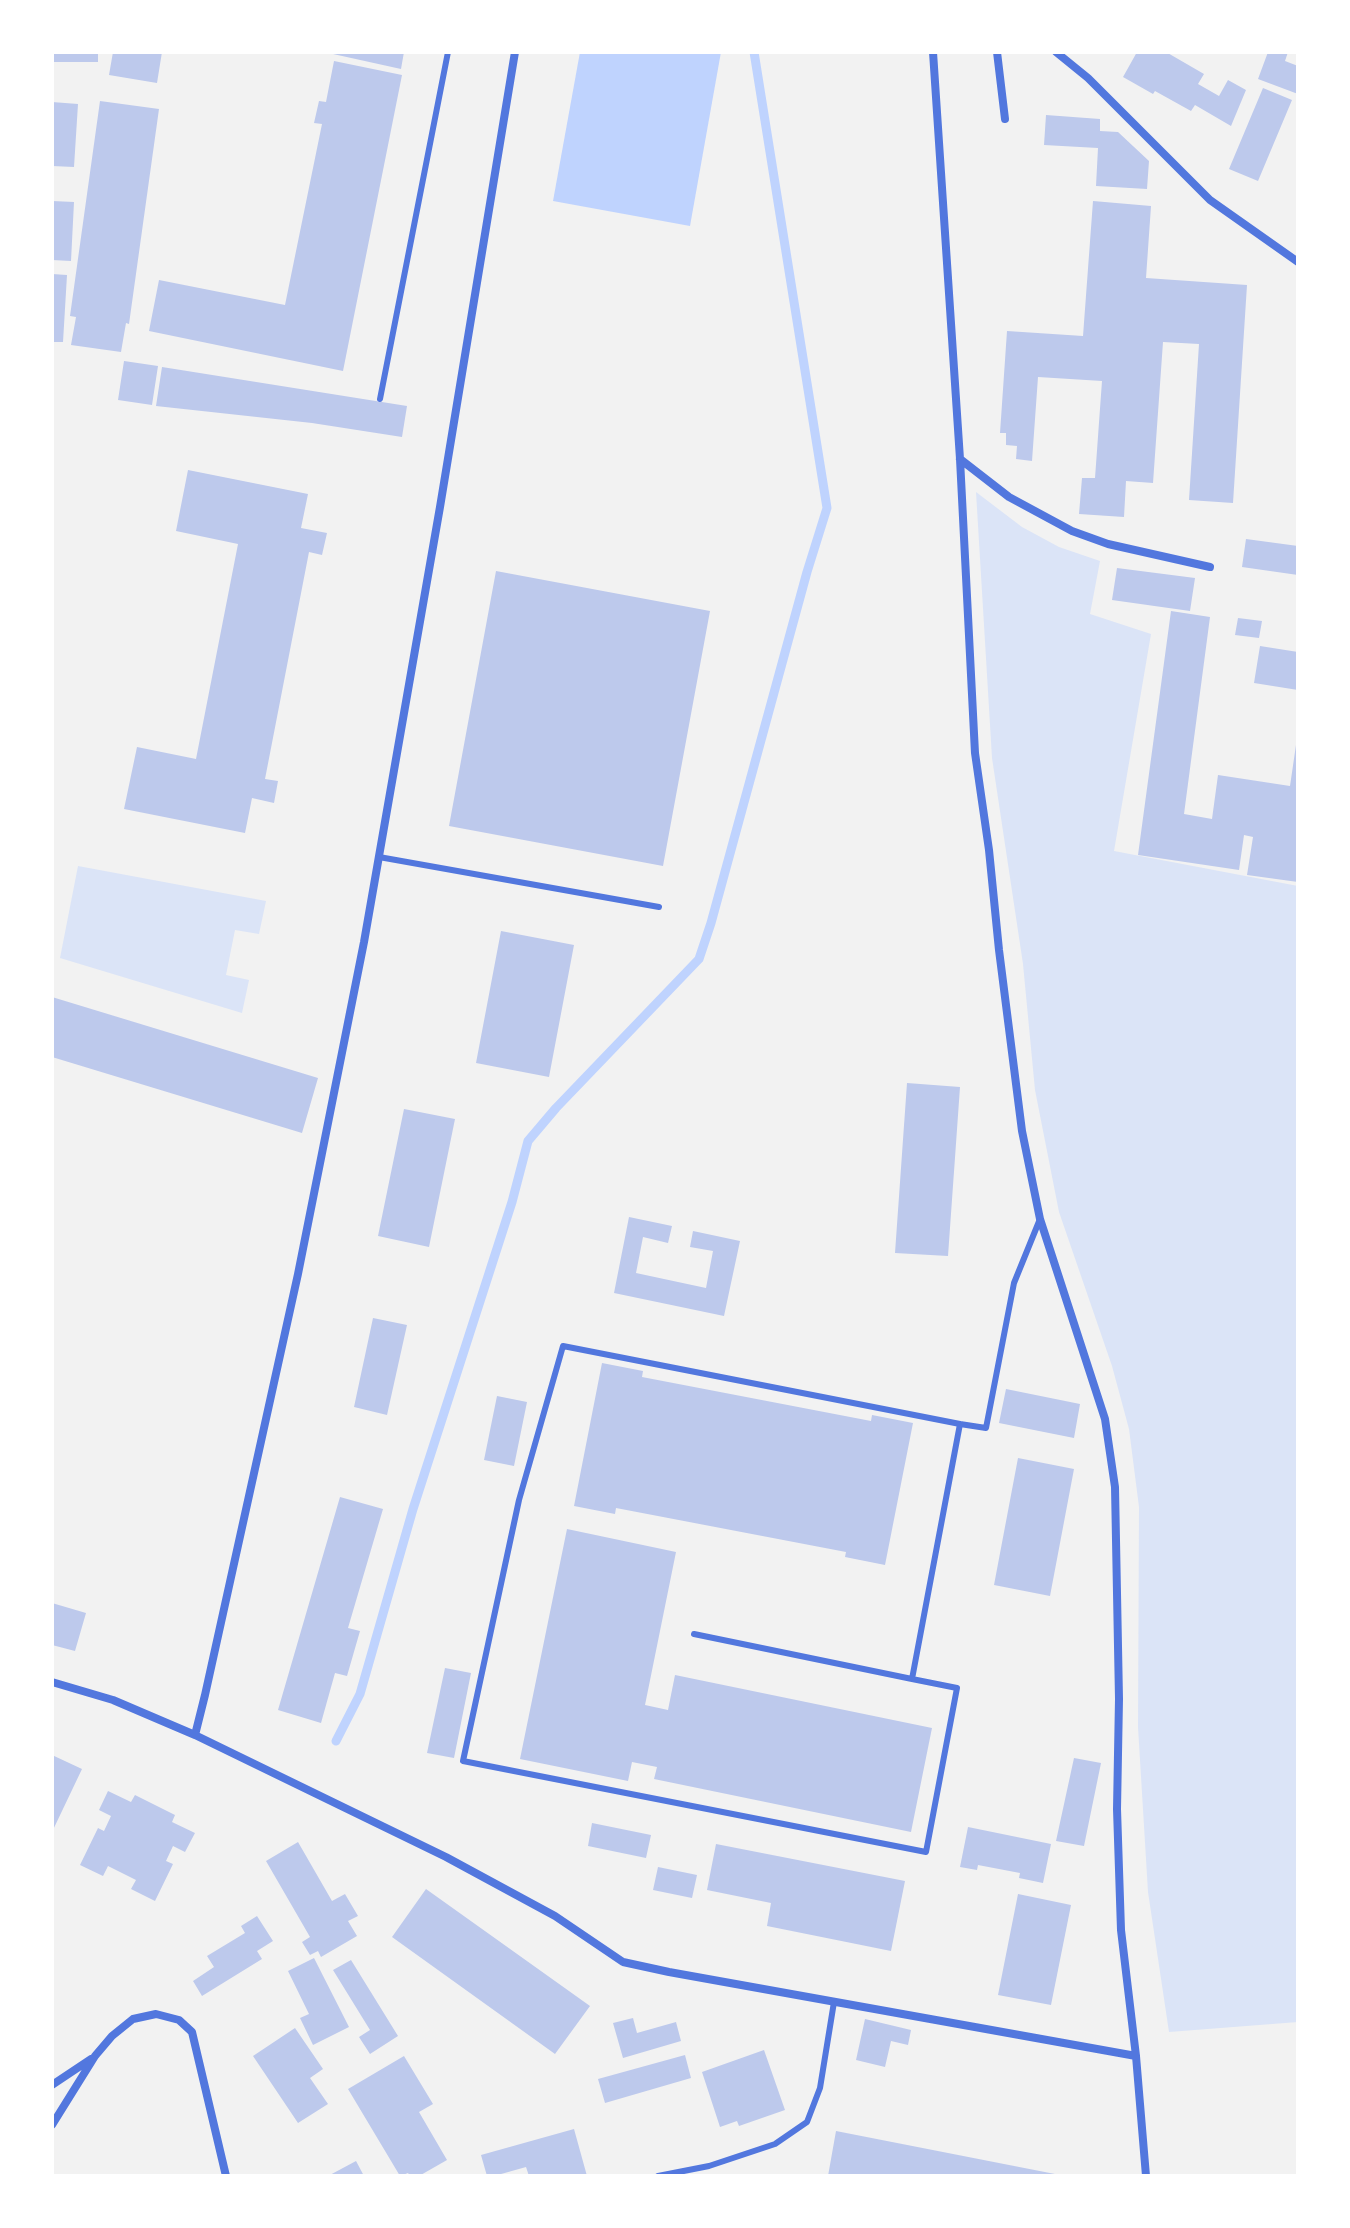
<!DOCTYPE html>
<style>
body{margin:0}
#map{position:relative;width:1350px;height:2228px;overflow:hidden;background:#f2f2f2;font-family:"Asap Condensed",sans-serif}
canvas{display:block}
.frame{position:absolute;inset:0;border:54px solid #fff;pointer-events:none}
</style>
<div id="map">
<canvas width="1350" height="2228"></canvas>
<div class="frame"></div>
</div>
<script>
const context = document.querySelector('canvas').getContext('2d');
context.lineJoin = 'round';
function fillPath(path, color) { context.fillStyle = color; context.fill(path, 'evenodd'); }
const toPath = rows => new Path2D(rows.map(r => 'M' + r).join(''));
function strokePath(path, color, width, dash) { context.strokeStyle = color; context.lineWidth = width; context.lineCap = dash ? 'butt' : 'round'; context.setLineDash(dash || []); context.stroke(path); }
fillPath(toPath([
 [976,492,1022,527,1059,547,1100,561,1090,614,1151,634,1114,851,1298,886,1298,2022,1169,2032,1148,1892,1138,1727,1139,1507,1129,1429,1112,1366,1059,1212,1035,1090,1023,964,992,758],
 [78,866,266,901,259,934,235,930,226,975,249,980,242,1013,60,958]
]), '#dbe4f7');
fillPath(toPath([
 [580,52,721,52,690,226,553,201]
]), '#bfd3fe');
strokePath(toPath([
 [336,1741,360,1694,413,1509,512,1202,528,1141,556,1108,699,959,711,923,807,572,827,508,754,52]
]), '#bfd3fe', 9);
fillPath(toPath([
 [52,52,98,52,98,62,52,62],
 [113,52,162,52,157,83,109,75],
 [324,52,404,52,401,69],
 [1137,52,1166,52,1204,74,1198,84,1219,96,1228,80,1246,90,1231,126,1195,105,1191,111,1155,91,1153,94,1123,77],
 [1268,52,1288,52,1285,61,1298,66,1298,94,1258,79],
 [334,61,402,75,343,371,149,331,159,280,285,305,322,124,314,123,319,101,326,102],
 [1263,88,1292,100,1258,181,1229,169],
 [100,101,159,109,129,324,126,323,121,352,71,345,76,317,70,316],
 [52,102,78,104,74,167,52,166],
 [1046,115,1100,119,1100,131,1118,132,1149,161,1147,189,1096,186,1098,148,1044,145],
 [52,201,74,202,71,261,52,260],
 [1093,201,1151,206,1146,278,1247,285,1233,503,1189,500,1199,344,1163,342,1153,483,1126,481,1124,517,1079,514,1082,478,1095,478,1102,381,1038,377,1032,461,1016,459,1017,446,1006,445,1006,433,1000,433,1007,331,1083,336],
 [52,274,67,275,63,342,52,342],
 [124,361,158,366,152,405,118,400],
 [162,367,407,406,402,437,312,423,156,406],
 [188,470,308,494,301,528,327,533,322,555,309,552,265,779,278,781,274,803,252,798,245,833,124,809,137,747,196,759,238,544,176,531],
 [1246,539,1298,546,1298,575,1242,567],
 [1117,568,1195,578,1190,611,1112,600],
 [496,571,710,611,663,866,449,826],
 [1171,611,1210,617,1184,814,1212,819,1218,775,1290,786,1296,745,1298,745,1298,882,1247,875,1253,837,1244,835,1239,870,1138,855],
 [1238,618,1262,621,1259,638,1235,635],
 [1260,646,1298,652,1298,690,1254,683],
 [501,931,574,945,549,1077,476,1063],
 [52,997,318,1078,302,1133,52,1057],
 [907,1083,960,1087,948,1256,895,1253],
 [404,1109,455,1119,429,1247,378,1236],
 [629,1217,672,1226,668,1243,643,1237,636,1273,706,1288,713,1251,690,1247,693,1231,740,1241,724,1316,614,1293],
 [373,1318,407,1325,387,1415,354,1407],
 [602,1363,643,1371,642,1377,871,1421,872,1415,913,1423,885,1565,845,1557,846,1552,616,1508,615,1514,574,1506],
 [1006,1389,1080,1404,1074,1438,999,1423],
 [497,1396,527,1402,514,1466,484,1460],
 [1018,1458,1074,1469,1050,1596,994,1585],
 [340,1497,383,1509,348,1628,360,1631,347,1676,335,1673,321,1723,278,1710],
 [567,1529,676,1552,645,1705,668,1710,675,1675,932,1728,911,1832,654,1779,657,1767,632,1762,628,1781,520,1759],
 [52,1603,86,1613,75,1651,52,1645],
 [445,1668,471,1673,454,1758,427,1753],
 [52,1755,82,1769,52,1832],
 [1074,1758,1101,1763,1084,1846,1056,1841],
 [108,1791,131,1802,135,1795,175,1815,172,1822,195,1833,185,1852,173,1846,166,1861,173,1864,155,1901,131,1889,136,1880,108,1866,103,1876,80,1865,98,1828,104,1831,111,1816,99,1810],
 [592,1823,651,1835,646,1858,588,1846],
 [968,1827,1051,1844,1043,1883,1019,1878,1020,1873,978,1865,977,1870,960,1867],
 [298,1842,332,1901,345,1894,358,1916,348,1921,357,1936,321,1957,318,1951,310,1955,302,1942,310,1937,266,1861],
 [716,1844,905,1881,891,1951,767,1926,771,1903,707,1890],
 [658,1867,697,1875,692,1898,653,1890],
 [426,1889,590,2006,555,2054,392,1937],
 [1018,1894,1071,1905,1051,2005,998,1995],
 [257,1916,273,1941,257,1951,262,1959,202,1996,193,1981,214,1967,207,1956,245,1933,241,1926],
 [314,1958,349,2027,313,2045,300,2018,309,2014,288,1971],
 [351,1960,398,2036,370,2054,359,2037,370,2030,333,1970],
 [633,2018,637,2033,676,2022,681,2041,623,2058,613,2023],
 [865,2019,911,2030,908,2045,891,2041,885,2067,856,2060],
 [295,2028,323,2069,310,2078,328,2104,298,2123,253,2056],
 [764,2050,785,2110,739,2126,737,2121,720,2127,702,2072],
 [685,2055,691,2078,605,2103,598,2079],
 [404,2056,433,2104,419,2112,447,2160,419,2176,410,2176,408,2173,400,2176,348,2089],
 [574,2129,587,2176,529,2176,526,2167,494,2176,487,2176,481,2155],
 [836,2131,1060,2175,1059,2176,828,2176],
 [356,2161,364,2176,328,2176]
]), '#bdc9ec');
strokePath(toPath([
 [380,399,448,52],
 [379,857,659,907],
 [960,1424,563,1346,519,1500,463,1761,926,1852,957,1688,912,1679,960,1424,986,1428,1014,1283,1040,1219],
 [694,1634,912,1679],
 [658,2176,709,2166,775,2144,807,2122,820,2088,834,2002]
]), '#5277de', 6);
strokePath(toPath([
 [933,52,960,459,975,753,989,850,999,950,1022,1131,1040,1219,1105,1419,1115,1487,1119,1699,1117,1809,1121,1930,1136,2056,1146,2176],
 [997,52,1005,119],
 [1056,52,1088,78,1210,200,1298,262],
 [960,459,1009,497,1072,531,1108,544,1210,567],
 [52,1682,113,1700,195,1735,446,1857,555,1916,623,1962,669,1972,1136,2056],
 [195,1735,205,1695,298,1274,364,942,440,507,515,52],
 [52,2085,91,2059],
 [52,2125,95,2056,112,2036,133,2019,156,2014,179,2020,192,2032,226,2176]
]), '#5277de', 8);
</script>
